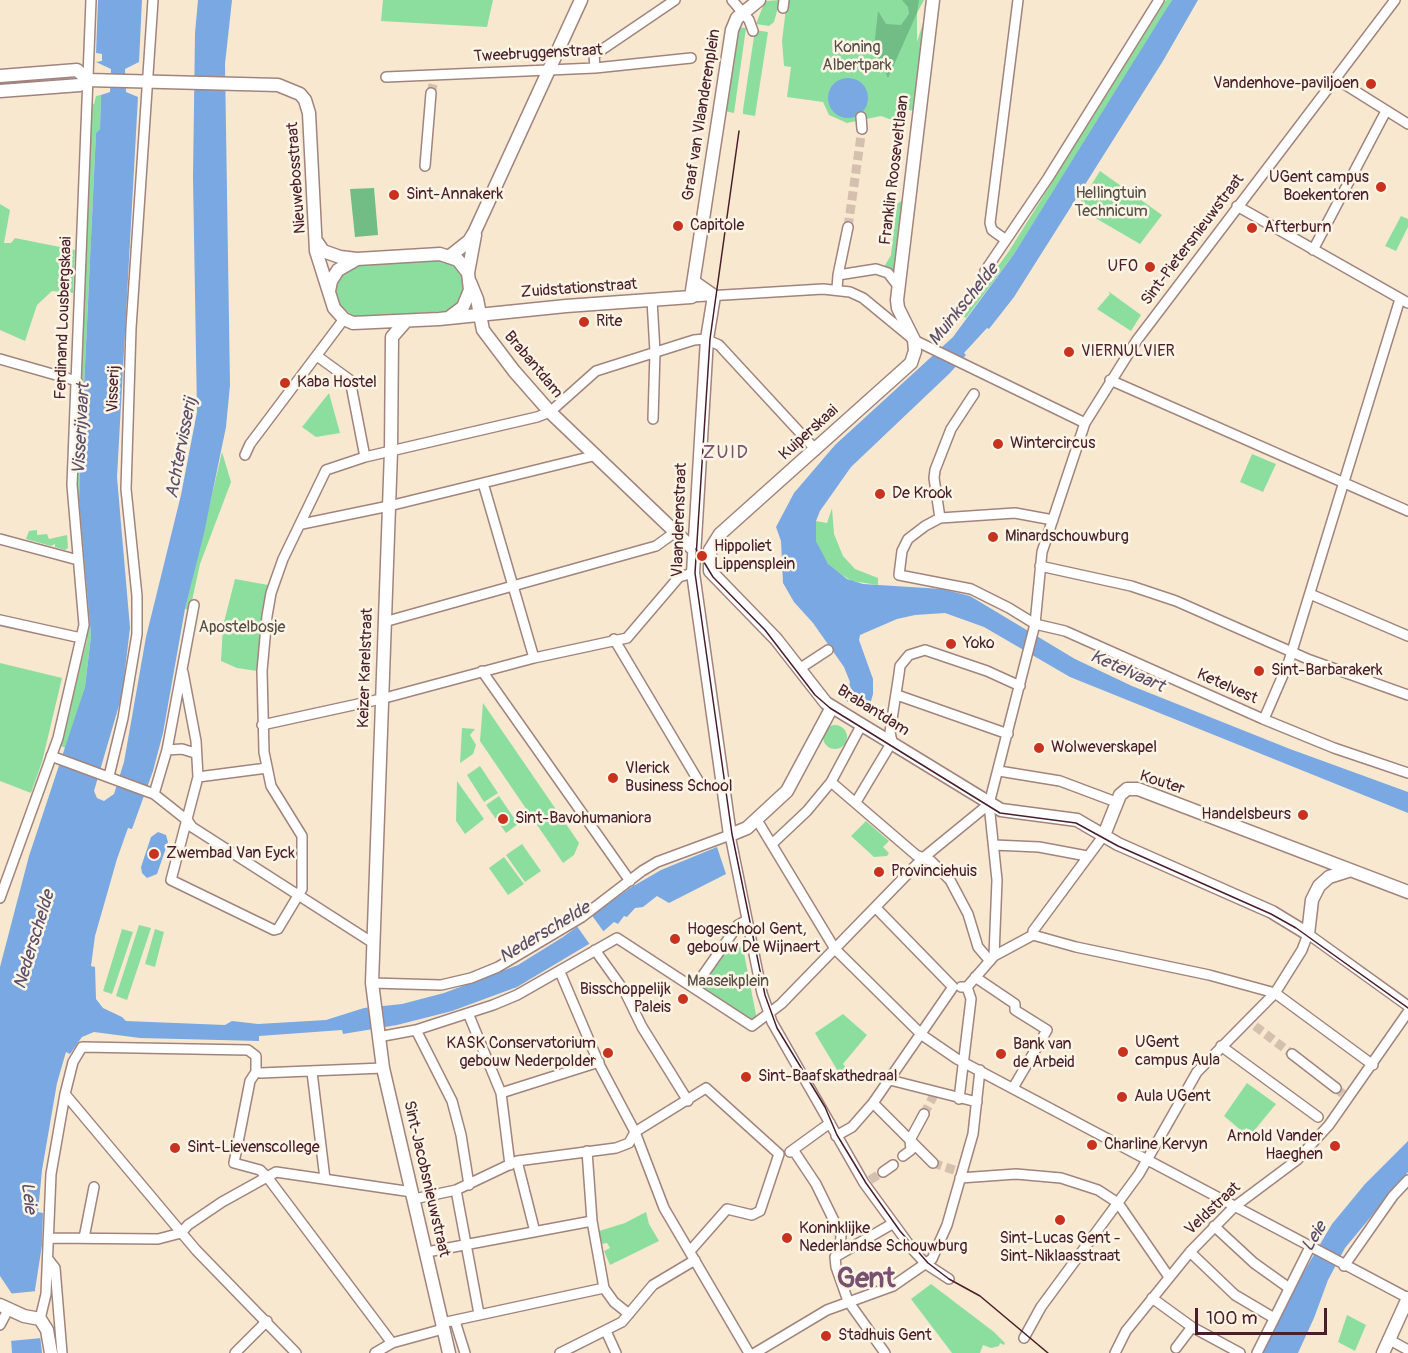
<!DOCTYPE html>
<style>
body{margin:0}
#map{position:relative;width:1408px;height:1353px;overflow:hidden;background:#f8e8d0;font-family:Pangolin,sans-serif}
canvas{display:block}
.scale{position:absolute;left:1195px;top:1308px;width:132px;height:27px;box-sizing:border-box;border:3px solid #4a1f2b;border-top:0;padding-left:8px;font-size:18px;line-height:21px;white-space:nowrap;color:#4a1f2b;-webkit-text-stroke:4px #fcf5e5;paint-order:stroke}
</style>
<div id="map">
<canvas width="1408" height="1353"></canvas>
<div class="scale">100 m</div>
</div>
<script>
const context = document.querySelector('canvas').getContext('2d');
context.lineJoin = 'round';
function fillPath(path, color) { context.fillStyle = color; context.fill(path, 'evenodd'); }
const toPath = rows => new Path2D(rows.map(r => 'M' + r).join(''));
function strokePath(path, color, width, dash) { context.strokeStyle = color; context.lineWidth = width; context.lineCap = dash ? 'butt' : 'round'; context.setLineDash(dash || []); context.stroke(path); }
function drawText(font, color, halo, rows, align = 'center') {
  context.font = font + ' Pangolin,sans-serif'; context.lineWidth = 5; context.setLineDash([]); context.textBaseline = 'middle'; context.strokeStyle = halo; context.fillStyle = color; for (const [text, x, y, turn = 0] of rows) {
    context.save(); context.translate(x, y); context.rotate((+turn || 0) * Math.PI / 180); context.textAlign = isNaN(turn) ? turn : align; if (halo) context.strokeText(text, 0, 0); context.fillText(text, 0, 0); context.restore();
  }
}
fillPath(toPath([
 [383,0,493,0,487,27,381,21],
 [780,0,774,22,769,26,756,24,765,1],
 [787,0,924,0,917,13,917,42,923,23,915,111,898,108,895,121,881,116,847,123,829,115,823,102,787,97,791,67,784,66,782,41],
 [1166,0,1172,0,1144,49,1014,254,966,318,962,316,1009,251],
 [736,27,746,28,734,113,724,111],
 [755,30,768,32,755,116,743,114,743,110],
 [101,95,100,129,96,133,80,472,79,500,91,636,85,687,66,748,60,746,87,640,76,484,92,104,94,104,96,96],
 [1100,171,1162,215,1140,244,1080,209,1080,203],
 [901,201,904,202,896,272,884,267,891,255,897,204],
 [0,204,10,210,4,243,11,243,15,238,75,250,73,293,52,291,37,305,25,341,0,330],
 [1401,216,1408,219,1408,227,1396,251,1385,246],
 [442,260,455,265,462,276,464,290,459,303,448,311,354,317,339,305,335,292,337,283,342,274,358,265],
 [1108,291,1141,315,1131,331,1097,309,1110,294],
 [329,393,340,433,316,437,302,427],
 [222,452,231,482,200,564,190,610,185,609],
 [1252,454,1276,464,1263,492,1240,482],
 [832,508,834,534,843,556,855,569,878,578,878,585,852,581,832,569,824,559,816,541,816,521,827,523],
 [37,530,37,535,47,534,49,539,67,535,68,548,65,550,55,547,55,544,51,546,26,539,29,531],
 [235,579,268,585,257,671,237,668,221,661,223,626],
 [0,663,62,678,42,762,31,793,0,781],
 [483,703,579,843,574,855,563,863,480,741],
 '823 737a12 12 0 1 1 24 0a12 12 0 1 1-24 0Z',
 [462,728,475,729,470,735,476,745,473,754,460,763],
 [480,766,498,793,484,802,467,775],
 [457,781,484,819,465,834,456,821],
 [499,796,518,824,506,833,486,805],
 [866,821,889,841,883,847,889,853,887,856,874,857,851,836],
 [522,844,541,871,525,882,506,855],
 [504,857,524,884,508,895,489,868],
 [139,925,151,928,127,1000,116,996],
 [122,929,133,932,112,994,103,991],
 [155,929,164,932,155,967,145,964],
 [730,943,743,948,757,1020,752,1021,701,987],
 [843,1014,867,1035,843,1064,849,1071,842,1078,815,1033],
 [1247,1083,1276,1104,1253,1132,1246,1128,1243,1132,1224,1116],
 [646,1212,649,1224,659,1241,610,1265,604,1251,610,1248,607,1243,602,1244,599,1231,625,1223],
 [931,1284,994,1332,1005,1343,1004,1345,1000,1343,999,1346,991,1348,983,1345,980,1353,952,1353,911,1299],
 [1347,1315,1366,1325,1355,1351,1338,1342]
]), '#8cde9e');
fillPath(toPath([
 [902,0,919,0,917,13,888,78,874,48,878,11,886,24,901,25,909,14,908,7],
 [374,188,378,235,355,237,350,189]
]), '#71bd85');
fillPath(toPath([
 [98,0,142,0,139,62,125,69,126,92,138,97,117,477,130,628,122,695,94,791,97,798,104,801,114,794,124,762,146,637,181,495,197,412,193,177,195,33,198,0,232,0,225,64,230,385,226,427,204,533,185,609,163,733,153,771,132,829,128,828,117,859,95,936,91,966,95,967,96,999,103,1008,122,1017,126,1021,225,1025,232,1021,258,1024,326,1020,364,1008,402,1004,444,993,518,965,563,937,630,888,661,870,717,847,726,874,669,903,657,896,643,907,635,908,627,917,624,916,618,924,614,922,589,944,517,987,452,1011,397,1025,343,1034,342,1030,259,1036,259,1041,140,1038,94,1032,82,1037,70,1054,66,1052,57,1083,42,1170,38,1212,43,1213,42,1245,35,1290,42,1353,12,1353,8,1296,12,1294,0,1276,0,967,29,856,85,687,91,636,79,500,80,472,96,133,100,129,101,95,110,92,111,69,96,62,102,61,102,54,96,53],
 [1172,0,1198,0,1163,61,1014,297,989,329,987,328,964,353,966,355,950,373,851,467,820,511,816,521,816,541,828,564,847,579,863,584,942,589,970,596,1075,659,1132,686,1290,749,1408,792,1408,813,1070,677,984,627,945,613,915,615,897,619,860,635,859,640,873,679,873,694,869,708,846,701,850,682,844,667,813,623,794,602,783,583,781,541,776,527,794,493,835,445,953,337,1014,254],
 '828 98a20 20 0 1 1 40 0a20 20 0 1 1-40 0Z',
 [158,832,166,835,168,842,157,874,147,878,142,873,141,867,151,837],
 [1408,1141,1408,1172,1345,1248,1328,1280,1314,1318,1298,1353,1263,1353,1292,1292,1332,1224,1365,1184]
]), '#7aa8e3');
fillPath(toPath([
 [591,914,606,935,591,946,576,925],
 [37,1291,42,1338,10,1341,7,1294]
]), '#f8e8d0');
strokePath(toPath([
 [431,93,435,76],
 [848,227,862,129],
 [1255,1026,1292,1054],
 [1336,1088,1344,1095],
 [924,1114,934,1095],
 [933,1163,957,1171],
 [870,1180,883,1172]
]), '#d5c0af', 9, [9, 4.5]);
const minor = toPath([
 [732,0,749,20,753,31],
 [783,8,784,0],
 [595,68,594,55,675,0],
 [386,77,595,68,691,58],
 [1336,79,1408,124],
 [861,117,862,129],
 [425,166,431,93],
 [1237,206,1408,303],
 [1006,240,992,230,990,223,1018,0],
 [1313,250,1386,111],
 [985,271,1048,178,1159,0],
 [838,275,848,227],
 [837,289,838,275,876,269,888,273,898,286],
 [691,297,823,289,850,292,863,298,914,340,1085,423],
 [652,300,655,352,653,419],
 [317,356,350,380,365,457],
 [0,359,77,381],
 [1110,380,1408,511],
 [245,455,250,444,344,319],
 [483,483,534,658],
 [940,518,934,478,935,470,951,429,974,394],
 [1053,520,1015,513,940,518,925,526,908,539,902,551,899,575,971,589,1009,608,1035,624,1065,631,1263,719,1334,748,1408,773],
 [302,524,389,506,597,455],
 [0,539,78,560],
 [1040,566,1131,586,1176,601,1310,660,1408,695],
 [1310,594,1408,636],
 [0,620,81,638],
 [384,622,656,546,674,533],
 [614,639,702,787,723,787],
 [799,669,828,650],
 [482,671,630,881],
 [183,672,196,741,198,777,171,880,274,930,278,929,302,889,302,836,271,786,264,752,262,671,267,616,271,593,283,559,326,470,365,457,537,417,550,412,596,371,694,340,705,339,719,345,816,450],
 [897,695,1008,734],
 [1264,719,1289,661,1400,299],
 [262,725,381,699,534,658,627,638,679,577,693,573],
 [167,750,182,749,195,753],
 [51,756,154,794,188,821,192,827,373,943],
 [999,771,1060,781,1116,802],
 [109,776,123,718,137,634,137,596,126,489,131,328,153,0],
 [198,777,267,768],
 [831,782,916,855,931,861,950,880,968,914,978,947,990,961],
 [154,794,167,750,194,605],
 [856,802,892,742,890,732,899,674,900,666,909,655,925,650,987,671,1020,686],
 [989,804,997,880,994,956],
 [757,820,835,949,922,1035,957,1059,1408,1298],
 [772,844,807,811,831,782,862,724],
 [994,845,1039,847,1087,856],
 [0,898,58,738,84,625,72,485,91,0],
 [876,908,953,987],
 [1033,935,1076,947,1209,975,1275,993,1373,1065],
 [1033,935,1033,931,1104,835],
 [595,950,625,992,642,1027,688,1101],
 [560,972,600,1066,635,1132,664,1208,749,1353],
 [975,977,1015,1004,1015,1010,1047,1030,1013,1088],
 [372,983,441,985,471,978,498,967,582,917,642,871,657,862,730,835,762,993,772,1022,864,1183,913,1250,926,1264,949,1279],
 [961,987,967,987,994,956,1033,935],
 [694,988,738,925,747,920],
 [468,1013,501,1093,510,1165],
 [416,1030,452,1101,461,1135,469,1185],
 [378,1037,416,1030,493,1005,517,995,617,938,752,1026,781,1004,923,858,989,804,1035,624,1042,552,1085,423,1137,340,1395,0],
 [1221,1046,1318,1117],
 [1292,1054,1336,1088],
 [256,1072,250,1081,234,1163,260,1170,268,1178,392,1343],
 [312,1072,325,1179],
 [890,1080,977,1102],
 [501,1093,599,1062],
 [65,1094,196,1250,296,1353],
 [959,1099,971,999,967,987],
 [873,1103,933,1163],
 [836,1136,852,1127,873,1103,953,987],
 [587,1151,592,1221,604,1288,614,1302,629,1314],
 [794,1151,816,1184,841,1235,840,1252],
 [790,1152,830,1123],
 [903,1156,911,1150,910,1140,924,1114],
 [517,1161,535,1232],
 [883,1172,893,1165],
 [960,1178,1016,1174,1061,1178,1098,1190,1118,1203,1169,1277],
 [456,1190,479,1314],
 [414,1199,456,1190,517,1161,616,1148,629,1143,635,1132,706,1088,779,1154],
 [1214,1226,1254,1263,1289,1288],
 [181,1233,188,1225,222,1202,276,1172,412,1192],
 [49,1238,158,1239,181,1233],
 [84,1238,94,1187],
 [690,1251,727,1209,752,1215,760,1211,779,1154],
 [427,1252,592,1221],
 [1190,1252,1235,1295,1274,1318],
 [48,1259,55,1268,62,1353],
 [1344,1266,1393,1196,1408,1180],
 [1152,1298,1192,1327,1240,1353],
 [40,1319,46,1294,51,1174,65,1094,73,1062,82,1047,248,1050,256,1056,256,1072,260,1073,383,1068],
 [455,1321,465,1353],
 [442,1323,604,1288],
 [0,1325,8,1310],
 [606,1331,616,1353],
 [1024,1338,1041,1307,1139,1174,1197,1072,1275,993,1302,950,1308,934,1408,1006],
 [1388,1339,1408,1350],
 [1176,1348,1192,1327],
 [235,1353,267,1321],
 [375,1353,392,1343,443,1329],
 [560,1353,622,1322,653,1285,695,1260],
 [755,1353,827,1310,893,1286,932,1259,947,1225,973,1134,980,1070],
 [885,1353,848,1301,836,1267,835,1257,892,1224],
 [1115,1353,1126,1331,1190,1252,1234,1207,1297,1160,1329,1125,1408,1012],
 [1257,1353,1310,1247]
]);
const tertiary = toPath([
 [933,0,897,300,898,308,914,340,915,351,911,363,720,534,710,550,710,571,776,639,826,703,1001,810,1077,820,1118,844,1272,912,1308,934,1312,900,1319,886,1329,877,1348,871],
 [0,76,77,70,88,80],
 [88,80,278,85,300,94,305,100,309,113,316,251,334,308,344,319,353,323,439,319,566,306,691,297,732,30,737,18,759,0],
 [0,91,80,85,88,80],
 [317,242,323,251,340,257,357,259,440,254,458,260,468,273,470,290,463,307,451,316],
 [450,256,469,241,475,231,581,0],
 [468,273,475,235],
 [470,282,477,299,483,330,514,371,550,412,693,549],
 [694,282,714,296,707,339,693,573,730,835,747,828,787,791,832,707],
 [329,291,331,281,338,270,357,259],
 [406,321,392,337,391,451,372,983,383,1068,449,1353],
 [1104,835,1120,795,1127,789,1138,789,1408,892],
 [0,1305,24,1316,40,1319,47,1330,51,1353],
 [1383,1353,1408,1298]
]);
strokePath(minor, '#a1847e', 12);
strokePath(tertiary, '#a1847e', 15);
strokePath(minor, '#fff', 9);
strokePath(tertiary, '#fff', 12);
strokePath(toPath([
 [739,131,710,339,695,573,732,834,765,995,777,1028,825,1107,837,1135,866,1183,900,1231,928,1263,949,1279,980,1296,1048,1353],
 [696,549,713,577,765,630,815,695,830,708,1000,813,1076,823,1118,846,1271,914,1296,928,1408,1008]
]), '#4a1f2b', 1.5);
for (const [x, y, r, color] of [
 [1371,84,6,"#c8321e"],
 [1381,187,6,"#c8321e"],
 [394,195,6,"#c8321e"],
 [678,226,6,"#c8321e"],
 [1252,228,6,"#c8321e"],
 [1150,267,6,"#c8321e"],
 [584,322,6,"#c8321e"],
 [1069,352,6,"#c8321e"],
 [285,383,6,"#c8321e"],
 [998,444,6,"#c8321e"],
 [880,494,6,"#c8321e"],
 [993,537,6,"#c8321e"],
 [702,556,6,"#c8321e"],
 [951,644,6,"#c8321e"],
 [1259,671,6,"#c8321e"],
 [1039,748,6,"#c8321e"],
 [613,778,6,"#c8321e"],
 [1303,815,6,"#c8321e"],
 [503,819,6,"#c8321e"],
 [154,854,6,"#c8321e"],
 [879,872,6,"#c8321e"],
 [675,939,6,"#c8321e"],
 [683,999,6,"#c8321e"],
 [1123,1052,6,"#c8321e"],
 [608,1053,6,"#c8321e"],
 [1001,1054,6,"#c8321e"],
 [746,1077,6,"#c8321e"],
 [1122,1097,6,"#c8321e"],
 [1092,1145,6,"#c8321e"],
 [1335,1146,6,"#c8321e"],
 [175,1148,6,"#c8321e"],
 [1060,1220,6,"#c8321e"],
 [787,1238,6,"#c8321e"],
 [826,1336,6,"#c8321e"]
]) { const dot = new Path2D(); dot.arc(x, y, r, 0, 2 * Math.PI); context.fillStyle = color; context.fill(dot); strokePath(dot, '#fcf5e5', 2); }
drawText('16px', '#5a4f48', '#fcf5e5', [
 ["Koning",857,48],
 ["Albertpark",857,66],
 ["Hellingtuin",1111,194],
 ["Technicum",1111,212],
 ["Apostelbosje",242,628],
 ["Maaseikplein",728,982]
]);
drawText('16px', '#4a1f2b', '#fcf5e5', [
 ["Tweebruggenstraat",538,54,-3],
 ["Graaf van Vlaanderenplein",702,115,-81],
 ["Franklin Rooseveltlaan",895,170,-83],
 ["Nieuwebosstraat",297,178,-94],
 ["Sint-Pietersnieuwstraat",1193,240,-53],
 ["Zuidstationstraat",579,289,-4],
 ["Ferdinand Lousbergskaai",64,318,-88],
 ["Brabantdam",533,365,50],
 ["Visserij",114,389,-88],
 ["Kuiperskaai",809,433,-42],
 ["Vlaanderenstraat",680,520,-88],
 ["Keizer Karelstraat",366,668,-88],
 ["Ketelvest",1227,687,24],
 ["Brabantdam",873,711,32],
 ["Kouter",1162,783,18],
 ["Sint-Jacobsnieuwstraat",426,1179,77],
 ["Veldstraat",1213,1209,-43]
]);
drawText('16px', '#4a1f2b', '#fcf5e5', [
 ["Vandenhove-paviljoen",1359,84,"right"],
 ["UGent campus",1369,178,"right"],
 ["Boekentoren",1369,196,"right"],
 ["Sint-Annakerk",406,195],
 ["Capitole",690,226],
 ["Afterburn",1264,228],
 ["UFO",1138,267,"right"],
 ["Rite",596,322],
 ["VIERNULVIER",1081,352],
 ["Kaba Hostel",297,383],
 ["Wintercircus",1010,444],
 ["De Krook",892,494],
 ["Minardschouwburg",1005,537],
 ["Hippoliet",714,547],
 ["Lippensplein",714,565],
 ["Yoko",963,644],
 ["Sint-Barbarakerk",1271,671],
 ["Wolweverskapel",1051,748],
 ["Vlerick",625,769],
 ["Business School",625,787],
 ["Handelsbeurs",1291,815,"right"],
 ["Sint-Bavohumaniora",515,819],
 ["Zwembad Van Eyck",166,854],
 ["Provinciehuis",891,872],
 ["Hogeschool Gent,",687,930],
 ["gebouw De Wijnaert",687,948],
 ["Bisschoppelijk",671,990,"right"],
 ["Paleis",671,1008,"right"],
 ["UGent",1135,1043],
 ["campus Aula",1135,1061],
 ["KASK Conservatorium",596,1044,"right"],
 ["gebouw Nederpolder",596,1062,"right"],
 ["Bank van",1013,1045],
 ["de Arbeid",1013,1063],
 ["Sint-Baafskathedraal",758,1077],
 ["Aula UGent",1134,1097],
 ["Arnold Vander",1323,1137,"right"],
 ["Haeghen",1323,1155,"right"],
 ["Charline Kervyn",1104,1145],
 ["Sint-Lievenscollege",187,1148],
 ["Koninklijke",799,1229],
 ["Nederlandse Schouwburg",799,1247],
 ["Sint-Lucas Gent -",1060,1239,"center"],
 ["Sint-Niklaasstraat",1060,1257,"center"],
 ["Stadhuis Gent",838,1336]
], 'left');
drawText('italic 18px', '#5b4f6b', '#fcf5e5', [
 ["Muinkschelde",964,305,-51],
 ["Visserijvaart",82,429,-87],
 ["Achtervisserij",182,448,-79],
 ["Ketelvaart",1127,672,24],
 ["Nederschelde",545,933,-31],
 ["Nederschelde",35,940,-73],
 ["Leie",28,1198,83],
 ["Leie",1315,1237,-58]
]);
context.letterSpacing = '1.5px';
drawText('18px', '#78516f', '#fcf5e5', [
 ["ZUID",726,453]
]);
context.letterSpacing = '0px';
drawText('bold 28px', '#78516f', '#fcf5e5', [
 ["Gent",866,1280]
]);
</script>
